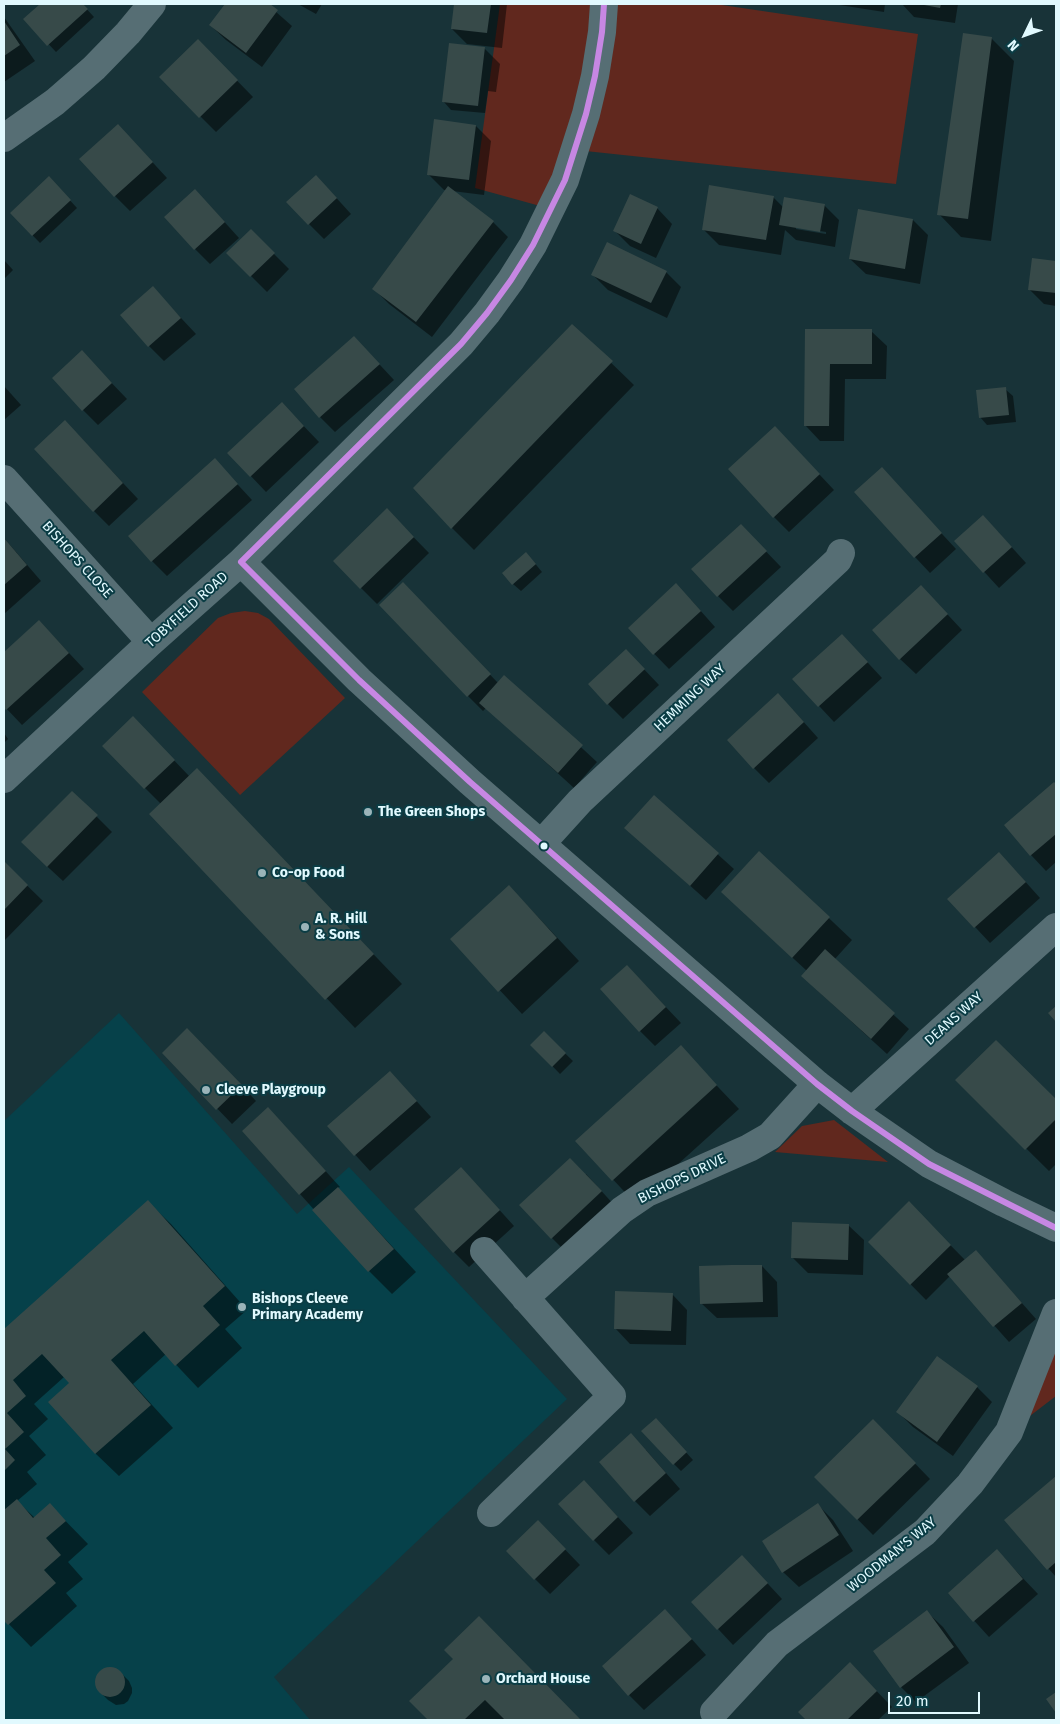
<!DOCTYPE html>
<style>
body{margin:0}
#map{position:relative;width:1060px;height:1724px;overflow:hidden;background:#183338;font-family:"Fira Sans",sans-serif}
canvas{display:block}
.frame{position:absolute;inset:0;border:5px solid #e1f9fe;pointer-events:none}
.north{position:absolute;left:1000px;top:10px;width:50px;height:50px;-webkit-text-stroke:4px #0b3d45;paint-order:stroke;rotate:228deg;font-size:14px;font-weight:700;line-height:20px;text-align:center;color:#e1f9fe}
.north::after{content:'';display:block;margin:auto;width:18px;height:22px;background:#e1f9fe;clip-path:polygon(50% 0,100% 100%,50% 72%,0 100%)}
.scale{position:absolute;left:888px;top:1692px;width:92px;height:22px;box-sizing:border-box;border:2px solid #e1f9fe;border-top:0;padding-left:6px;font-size:15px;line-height:18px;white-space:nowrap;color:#e1f9fe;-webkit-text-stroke:4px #0b3d45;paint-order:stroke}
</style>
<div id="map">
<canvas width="1060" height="1724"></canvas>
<div class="frame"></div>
<div class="north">N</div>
<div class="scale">20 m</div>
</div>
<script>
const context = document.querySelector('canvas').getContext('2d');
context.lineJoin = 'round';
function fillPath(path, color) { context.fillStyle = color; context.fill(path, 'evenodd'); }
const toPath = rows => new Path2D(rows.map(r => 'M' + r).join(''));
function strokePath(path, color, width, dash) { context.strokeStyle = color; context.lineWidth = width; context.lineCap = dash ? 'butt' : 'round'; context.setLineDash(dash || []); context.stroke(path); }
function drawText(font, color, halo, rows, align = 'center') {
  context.font = font + ' "Fira Sans",sans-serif'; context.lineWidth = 4; context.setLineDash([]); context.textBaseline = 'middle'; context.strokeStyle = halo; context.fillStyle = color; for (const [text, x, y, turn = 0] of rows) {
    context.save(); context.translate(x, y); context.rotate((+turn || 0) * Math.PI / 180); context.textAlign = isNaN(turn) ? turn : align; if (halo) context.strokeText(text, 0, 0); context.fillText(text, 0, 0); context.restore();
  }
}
fillPath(toPath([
 [119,1013,297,1214,349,1167,567,1399,274,1677,310,1720,4,1720,4,1121]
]), '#06414a');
fillPath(toPath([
 [500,4,715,4,918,34,896,184,576,150,551,209,475,188],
 [245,611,258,613,269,619,345,698,240,795,142,692,218,618,231,613],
 [834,1120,888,1162,775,1152,802,1126],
 [1056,1313,1056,1396,1009,1432]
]), '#61281e');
fillPath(toPath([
 [41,4,82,4,94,17,56,52,25,19],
 [226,4,267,4,292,26,262,67,226,40,210,25],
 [298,4,322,4,316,14],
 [455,4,507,4,502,48,467,44,452,29],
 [833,4,885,4,884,12],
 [902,4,958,4,955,23,914,17],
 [4,17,35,61,4,82],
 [991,38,1014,61,991,241,961,237,939,214],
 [484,48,500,64,496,92,488,91,485,113,451,110,444,102],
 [213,56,253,97,216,132,161,77],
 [476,126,491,141,484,195,452,191,493,222,508,237,432,337,389,304,373,288,447,190,444,190,428,174],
 [133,141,167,178,130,211,115,196],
 [56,185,77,208,40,243,11,213],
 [331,192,351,214,324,239,309,224],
 [773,197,783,207,824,205,839,220,835,247,796,240,785,230,781,255,719,245,703,229],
 [796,227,826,232,826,234,796,229],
 [210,206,239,238,210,264,195,249],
 [657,208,672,224,656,258,630,246,614,230],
 [913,220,928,235,920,284,866,274,850,259],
 [251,231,289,269,267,292,228,253],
 [1033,259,1056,262,1056,306,1044,304,1029,289],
 [4,260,13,270,4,279],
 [666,272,681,287,667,318,608,290,593,275],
 [153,288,196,334,164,361,149,346],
 [573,326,634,385,474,550,452,528],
 [806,330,871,331,887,346,886,379,845,379,844,441,820,441,805,425],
 [354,337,394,380,335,432,320,417],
 [82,352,127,399,98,425,83,410],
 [4,386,21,405,4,420],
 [1005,389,1013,396,1016,422,987,425,980,417],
 [297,419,319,442,266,492,229,453],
 [80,437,138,499,109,526,94,511],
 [790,443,834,490,789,532,774,517],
 [215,460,252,500,167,576,152,561],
 [882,469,956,549,930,573,915,557],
 [387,510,429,553,377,604,334,561],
 [998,532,1026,563,999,588,956,541],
 [4,538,41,581,4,614],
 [756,541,781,567,733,611,718,596],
 [533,561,542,572,521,591,513,584],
 [418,599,498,683,504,676,597,762,574,788,486,708,483,711,468,696],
 [691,600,715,627,669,669,629,628],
 [936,602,962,630,916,674,900,659],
 [39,621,84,669,22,725,4,706,4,653],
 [857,651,882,678,834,722,794,679],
 [641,666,659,685,623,719,608,704],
 [793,710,818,738,769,783,754,768],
 [4,733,8,739,4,743],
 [148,733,190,777,197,770,402,984,355,1028,151,814,161,804,103,746],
 [1054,784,1056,786,1056,862,1046,871,1031,855,1006,825],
 [72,792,112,832,63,881,38,858],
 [654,797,734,869,706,900,626,828],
 [759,852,852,940,834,960,909,1029,887,1054,818,991,807,971,745,914],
 [4,863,43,901,4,941],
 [1014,869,1040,898,990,943,949,899],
 [509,886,579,961,522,1014,452,939],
 [627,966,681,1023,655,1046,640,1031],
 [544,1033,573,1061,560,1074,532,1045],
 [996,1041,1056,1101,1056,1164,1049,1171,957,1080],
 [203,1045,256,1101,232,1124,164,1053],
 [680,1047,739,1109,635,1203,577,1141],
 [390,1072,431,1117,370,1171,329,1126],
 [283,1124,340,1187,338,1188,416,1272,392,1294,369,1271,300,1194],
 [586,1174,616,1207,567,1253,552,1238],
 [476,1184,514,1226,469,1267,454,1252],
 [148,1202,171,1224,247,1310,225,1329,242,1348,198,1388,166,1354,133,1384,173,1428,119,1476,96,1454,50,1402,70,1383,64,1377,34,1404,48,1419,29,1436,46,1455,27,1472,37,1484,17,1501,35,1518,50,1505,88,1544,68,1562,83,1579,66,1593,77,1606,31,1647,4,1619,4,1331],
 [909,1203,965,1260,976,1251,1036,1319,1009,1342,950,1276,926,1300,869,1242],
 [848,1225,864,1240,863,1275,808,1273,793,1258],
 [762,1266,777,1282,778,1317,717,1318,701,1303],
 [672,1294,687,1310,686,1345,630,1344,615,1328],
 [977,1387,992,1402,953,1456,913,1427,898,1412],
 [873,1420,930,1479,873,1535,816,1477],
 [663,1427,693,1460,681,1471,674,1464],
 [646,1450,680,1489,650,1516,635,1501],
 [1056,1477,1056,1577,1006,1521],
 [599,1497,633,1533,609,1555,594,1540],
 [818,1505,833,1520,853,1551,799,1587,783,1572],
 [553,1537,580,1565,550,1594,507,1551],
 [997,1551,1038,1594,989,1637,949,1593],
 [757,1572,782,1599,733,1645,693,1602],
 [927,1612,943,1627,969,1663,916,1702,901,1687],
 [680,1626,706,1655,644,1710,629,1695],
 [508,1647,580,1720,430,1720,411,1701],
 [110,1668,114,1669,121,1673,129,1681,132,1688,132,1693,128,1701,124,1704,116,1705,108,1700,100,1692,96,1685,96,1681,101,1672],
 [865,1679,892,1707,878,1720,808,1720,800,1712]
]), '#0007');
fillPath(toPath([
 [40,4,83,4,88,9,47,46,23,19],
 [225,4,270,4,278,10,246,53,209,25],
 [454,4,491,4,487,33,451,29],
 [919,4,941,4,940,8],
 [4,21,20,45,4,56],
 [963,33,992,37,968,219,937,215],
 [198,39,238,80,199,118,159,77],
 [449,43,485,47,478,106,442,102],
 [434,119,476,125,469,180,427,175],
 [118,124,153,162,114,197,79,159],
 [316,175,337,198,308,225,286,202],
 [49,176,71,200,32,236,10,213],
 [709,185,774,196,766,240,702,230],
 [448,186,494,221,416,322,372,289],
 [195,189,225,222,194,250,164,217],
 [630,194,658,207,641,244,613,231],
 [784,197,825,204,820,232,779,225],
 [858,209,913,219,905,269,849,259],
 [251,229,275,253,250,277,226,253],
 [607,242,667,271,651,303,591,275],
 [1032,258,1056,261,1056,293,1028,290],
 [153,286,181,318,148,347,120,315],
 [572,324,613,361,451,529,413,488],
 [805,329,872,329,872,364,830,364,829,426,804,426],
 [354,336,380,364,319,418,294,389],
 [82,350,112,383,82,411,52,378],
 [1006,387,1009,415,979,418,976,390],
 [282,402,304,426,250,477,227,453],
 [65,420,123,483,93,512,34,449],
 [775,426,820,474,773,518,728,469],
 [215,458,238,484,151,562,128,536],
 [882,467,942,533,914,558,854,492],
 [387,508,414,537,360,589,333,561],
 [983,515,1012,547,983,573,954,541],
 [741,524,767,551,717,597,691,569],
 [4,538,27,565,4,585],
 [526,552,536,564,512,585,502,573],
 [403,582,491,674,467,697,379,605],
 [676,583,701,611,653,655,628,628],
 [921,585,948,614,899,660,872,630],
 [39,620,69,653,6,710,4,708,4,652],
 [842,634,868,662,818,707,792,679],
 [626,649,645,669,607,705,588,684],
 [504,675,583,745,558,773,479,703],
 [778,693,804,722,753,769,727,740],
 [133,716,175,760,144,789,102,746],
 [197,768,374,954,325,1000,149,814],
 [1054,782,1056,784,1056,834,1030,856,1004,825],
 [72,791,98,815,47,867,21,842],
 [654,795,719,853,690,886,624,828],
 [759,851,830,917,792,958,721,892],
 [999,852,1026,882,974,928,947,899],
 [4,861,28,885,4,910],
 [509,885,557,938,498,992,450,939],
 [825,949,895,1013,871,1039,801,976],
 [627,965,666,1007,639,1032,600,989],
 [1056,1006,1056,1022,1048,1013],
 [187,1028,242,1085,216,1110,162,1053],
 [544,1031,566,1053,552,1067,530,1045],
 [996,1040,1056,1099,1056,1119,1025,1150,955,1080],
 [681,1045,717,1085,612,1181,575,1141],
 [390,1071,417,1101,354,1156,327,1126],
 [268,1107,326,1171,299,1195,242,1131],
 [570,1158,602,1191,551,1239,519,1205],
 [461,1167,500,1210,453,1253,414,1209],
 [338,1187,394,1249,368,1272,312,1210],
 [148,1200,225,1286,203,1306,220,1325,175,1366,144,1331,111,1360,151,1405,95,1454,48,1402,69,1383,42,1354,13,1380,26,1396,7,1413,24,1432,5,1449,15,1460,4,1471,4,1329],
 [909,1201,951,1245,910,1285,868,1242],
 [792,1222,849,1224,848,1260,791,1258],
 [976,1250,1022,1303,993,1327,947,1274],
 [731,1265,762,1265,763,1302,700,1304,699,1266],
 [615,1291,673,1293,671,1331,614,1329],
 [937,1356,978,1386,937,1442,896,1412],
 [656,1418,687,1452,673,1465,641,1431],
 [873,1419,916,1463,857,1520,814,1477],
 [631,1433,666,1473,634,1502,599,1462],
 [1056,1476,1056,1562,1047,1570,1004,1520],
 [584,1480,618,1517,593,1541,558,1504],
 [17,1499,33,1518,50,1503,66,1521,46,1538,61,1555,44,1570,56,1583,8,1625,4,1621,4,1510],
 [818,1503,839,1535,782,1573,762,1541],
 [538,1520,566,1549,534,1580,506,1551],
 [997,1549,1023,1579,973,1622,948,1593],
 [742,1555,768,1583,717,1630,691,1602],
 [665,1609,692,1639,628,1696,602,1666],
 [927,1610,954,1647,900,1688,873,1651],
 [479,1616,581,1720,505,1720,485,1700,464,1720,428,1720,409,1701,453,1659,444,1650],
 [850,1662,877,1691,847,1720,806,1720,798,1712],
 '95 1682a15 15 0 1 1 30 0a15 15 0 1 1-30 0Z',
 [1056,1692,1056,1713,1046,1699]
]), '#374a49');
strokePath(toPath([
 [4,138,55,102,94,68,128,33,152,4],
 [4,479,151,642],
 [241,562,359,680,470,782,817,1084,852,1111,929,1164,1004,1203,1056,1228],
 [4,779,151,642,241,562,461,344,487,313,511,280,533,245,565,180,586,114,595,76,602,32,604,4],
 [541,844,580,801,838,560,841,553],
 [852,1111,1056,927],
 [484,1251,612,1396,491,1513],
 [525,1298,622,1210,647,1193,749,1148,770,1136,817,1084],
 [714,1712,777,1644,925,1532,970,1484,1009,1432,1056,1313]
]), '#566e74', 28);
strokePath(toPath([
 [604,4,602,32,595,76,586,114,565,180,533,245,511,280,487,313,461,344,241,562,359,680,470,782,817,1084,852,1111,929,1164,1056,1228]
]), '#c787e3', 6);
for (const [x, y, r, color] of [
 [368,812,5,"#9bb4b9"],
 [544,846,4.5,"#e1f9fe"],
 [262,873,5,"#9bb4b9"],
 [305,927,5,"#9bb4b9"],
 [206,1090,5,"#9bb4b9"],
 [242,1307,5,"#9bb4b9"],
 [486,1679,5,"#9bb4b9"]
]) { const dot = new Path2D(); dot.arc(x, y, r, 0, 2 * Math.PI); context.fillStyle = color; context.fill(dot); strokePath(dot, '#0b3d45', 2); }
drawText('14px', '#e1f9fe', '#0b3d45', [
 ["BISHOPS CLOSE",77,560,48],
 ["TOBYFIELD ROAD",187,610,-42],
 ["HEMMING WAY",690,698,-43],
 ["DEANS WAY",954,1019,-42],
 ["BISHOPS DRIVE",682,1179,-26],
 ["WOODMAN'S WAY",892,1555,-39]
]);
drawText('bold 14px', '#e1f9fe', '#0b3d45', [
 ["The Green Shops",378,812],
 ["Co-op Food",272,873],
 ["A. R. Hill",315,919],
 ["& Sons",315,935],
 ["Cleeve Playgroup",216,1090],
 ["Bishops Cleeve",252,1299],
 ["Primary Academy",252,1315],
 ["Orchard House",496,1679]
], 'left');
</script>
